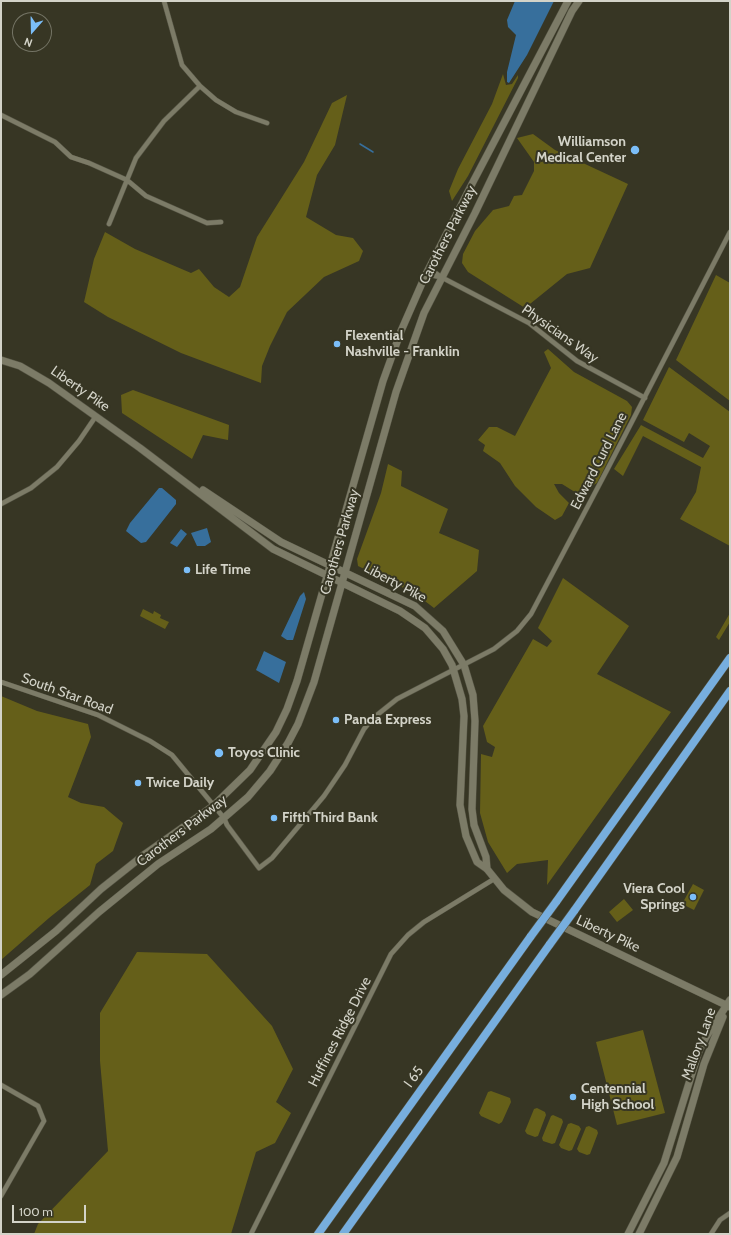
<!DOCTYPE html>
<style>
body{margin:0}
#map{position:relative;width:731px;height:1235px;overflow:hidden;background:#373624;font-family:Cabin,sans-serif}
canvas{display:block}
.frame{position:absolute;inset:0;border:2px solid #d3d3c8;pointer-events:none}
.north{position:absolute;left:12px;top:12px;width:40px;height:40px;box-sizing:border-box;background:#373624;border:1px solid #757566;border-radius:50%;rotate:200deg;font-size:11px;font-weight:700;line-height:16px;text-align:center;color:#d3d3c8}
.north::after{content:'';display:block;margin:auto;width:14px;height:18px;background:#7bbef8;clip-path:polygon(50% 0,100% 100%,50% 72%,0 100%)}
.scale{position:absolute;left:12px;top:1205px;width:74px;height:18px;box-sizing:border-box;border:2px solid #d3d3c8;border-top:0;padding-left:5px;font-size:12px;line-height:14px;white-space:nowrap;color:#d3d3c8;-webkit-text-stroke:3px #373624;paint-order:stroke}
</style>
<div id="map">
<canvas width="731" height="1235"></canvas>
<div class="frame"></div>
<div class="north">N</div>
<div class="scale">100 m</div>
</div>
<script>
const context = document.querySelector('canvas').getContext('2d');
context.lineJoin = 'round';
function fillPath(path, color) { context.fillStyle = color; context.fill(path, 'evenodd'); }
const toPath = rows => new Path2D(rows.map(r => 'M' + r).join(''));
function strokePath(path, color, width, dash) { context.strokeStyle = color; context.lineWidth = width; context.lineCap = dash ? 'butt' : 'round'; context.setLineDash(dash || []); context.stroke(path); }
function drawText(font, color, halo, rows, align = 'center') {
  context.font = font + ' Cabin,sans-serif'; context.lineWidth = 4; context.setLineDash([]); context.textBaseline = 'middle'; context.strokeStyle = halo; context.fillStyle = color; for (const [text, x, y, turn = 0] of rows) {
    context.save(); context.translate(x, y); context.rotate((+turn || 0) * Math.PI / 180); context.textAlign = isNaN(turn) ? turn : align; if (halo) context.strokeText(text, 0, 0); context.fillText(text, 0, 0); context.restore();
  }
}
fillPath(toPath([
 [503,74,506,85,512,84,518,75,518,78,468,176,452,201,449,191,458,169,492,104],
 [347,95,335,145,317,175,306,217,336,235,353,238,363,251,359,261,324,277,287,312,270,346,262,366,261,383,181,353,108,317,84,302,94,259,105,232,135,249,191,273,199,269,214,287,229,297,240,287,257,237,304,162,332,103],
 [533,134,555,150,628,184,590,268,567,274,525,308,468,272,462,263,463,254,475,231,493,210,509,206,514,196,522,195,534,171,534,162,517,138],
 [716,275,730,283,730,401,676,360],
 [548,349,574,372,627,401,632,407,631,415,597,483,578,494,562,484,554,484,559,493,569,503,562,516,555,520,536,507,515,486,500,463,483,451,485,445,478,440,489,427,497,427,515,436,551,368,544,352],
 [669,367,730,412,730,546,680,519,696,492,701,467,643,436,623,476,614,469,641,425,703,458,710,446,689,433,684,442,643,420],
 [133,390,229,425,228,440,203,435,192,459,122,413,121,395],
 [388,464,402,471,401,486,448,509,439,533,479,550,477,571,434,608,417,595,394,583,358,566,357,559,381,493],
 [563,578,629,626,597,674,671,712,547,885,548,860,517,864,507,873,488,842,480,813,481,754,492,757,495,747,487,742,483,726,533,639,547,647,552,641,538,628],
 [143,609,153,614,154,611,161,615,160,618,169,622,165,629,140,616],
 [730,613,730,622,719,640,716,637],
 [1,696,37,711,88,724,91,737,68,797,81,803,104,807,123,823,113,851,96,864,90,885,49,918,1,960],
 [693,884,704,890,694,910,682,904],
 [624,899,633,910,617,922,609,912],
 [137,952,207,954,272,1026,293,1069,276,1102,291,1113,275,1143,256,1152,231,1234,34,1234,38,1224,108,1151,100,1061,100,1013],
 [643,1030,665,1113,617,1125,596,1042],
 [491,1091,510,1098,511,1102,502,1122,499,1124,481,1116,479,1113,488,1092],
 [537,1108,545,1112,546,1115,538,1136,535,1137,527,1134,525,1131,534,1109],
 [553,1115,562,1119,563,1122,555,1143,552,1144,543,1141,542,1138,551,1116],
 [571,1123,579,1126,581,1129,572,1150,569,1151,561,1148,559,1145,568,1124],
 [589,1126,597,1130,598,1133,590,1154,587,1155,579,1152,577,1149,586,1127]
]), '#655f19');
fillPath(toPath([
 [515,1,554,1,527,55,509,83,507,82,507,72,516,35,508,27,507,20],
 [159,488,162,488,176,500,176,504,154,532,146,542,141,543,126,531,130,523],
 [207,528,211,542,205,546,197,546,191,533],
 [181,529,187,534,177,547,170,543],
 [304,592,306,599,293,640,287,640,281,636,300,596],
 [264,651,286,662,279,683,256,670]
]), '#376f9c');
strokePath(toPath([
 [360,144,373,152]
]), '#376f9c', 1.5);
const street = toPath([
 [164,1,182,65,200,86,216,100,236,112,267,123],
 [1,115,55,142,71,157,89,163,127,180,146,196,207,223,221,222],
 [109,224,136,158,164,121,200,86],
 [429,268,441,277,529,323,577,361,645,398],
 [426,274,440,277],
 [1,504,31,488,57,467,79,441,96,416],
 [1,682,98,715,150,741,172,755,224,818,227,825,259,868,272,858,324,796,345,765,364,729,372,719,397,699,494,649,517,631,531,614,607,470,730,232],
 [1,1085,38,1106,44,1121,1,1196],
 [251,1234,391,954,408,935,424,922,494,879],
 [711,1234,720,1220,730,1213]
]);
const secondary = toPath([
 [1,360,20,366,49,383,140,448,273,549,400,611,425,628,443,649,452,665,462,699,464,716,460,805,466,836,477,862,487,869,504,890,532,912,730,1007],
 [203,490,281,542,415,606,443,631,464,665,473,695,475,721,472,809,474,825,486,857,487,869],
 [1,975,56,931,101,889,145,854,213,806,250,770,276,732,287,709,297,681,383,381,401,331,426,274,474,180,568,1],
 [1,995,30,974,99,912,158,864,211,829,248,797,270,771,288,743,298,724,314,682,396,392,424,313,475,213,572,11,579,1],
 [628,1234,664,1163,699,1051,706,1037,730,1000],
 [639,1234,677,1157,704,1064,723,1017]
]);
const highway = toPath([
 [556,902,730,658],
 [574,911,730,691],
 [318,1234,531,936],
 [343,1234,550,944]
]);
strokePath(street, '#555444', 5.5);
strokePath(secondary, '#555444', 8);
strokePath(highway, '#555444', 9);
strokePath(street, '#7c7b67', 4.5);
strokePath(secondary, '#7c7b67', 7);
strokePath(highway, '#77aede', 8);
const highwayBridge = toPath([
 [531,936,556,902],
 [550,944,574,911]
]);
strokePath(highwayBridge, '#555444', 9, []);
strokePath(highwayBridge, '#77aede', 8);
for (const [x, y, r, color] of [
 [635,150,5,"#7bbef8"],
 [337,344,4,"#7bbef8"],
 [187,570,4,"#7bbef8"],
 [336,720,4,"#7bbef8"],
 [219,753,5,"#7bbef8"],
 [138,783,4,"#7bbef8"],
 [274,818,4,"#7bbef8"],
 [693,897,4,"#7bbef8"],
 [573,1097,4,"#7bbef8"]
]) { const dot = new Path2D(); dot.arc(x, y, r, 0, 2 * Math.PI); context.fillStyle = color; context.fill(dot); strokePath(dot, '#373624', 1.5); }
drawText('bold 14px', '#d3d3c8', '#373624', [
 ["Williamson",626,142,"right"],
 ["Medical Center",626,158,"right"],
 ["Flexential",345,336],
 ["Nashville - Franklin",345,352],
 ["Life Time",195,570],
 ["Panda Express",344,720],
 ["Toyos Clinic",228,753],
 ["Twice Daily",146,783],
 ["Fifth Third Bank",282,818],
 ["Viera Cool",685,889,"right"],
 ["Springs",685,905,"right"],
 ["Centennial",581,1089],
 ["High School",581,1105]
], 'left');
drawText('14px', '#d3d3c8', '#373624', [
 ["Carothers Parkway",448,235,-63],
 ["Physicians Way",560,334,35],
 ["Liberty Pike",80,389,35],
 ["Edward Curd Lane",599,461,-63],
 ["Carothers Parkway",340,542,-74],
 ["Liberty Pike",395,583,28],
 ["South Star Road",67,694,20],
 ["Carothers Parkway",182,831,-37],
 ["Liberty Pike",608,934,25],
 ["Huffines Ridge Drive",340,1032,-63],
 ["Mallory Lane",699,1044,-70],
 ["I 65",414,1077,-54]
]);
</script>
